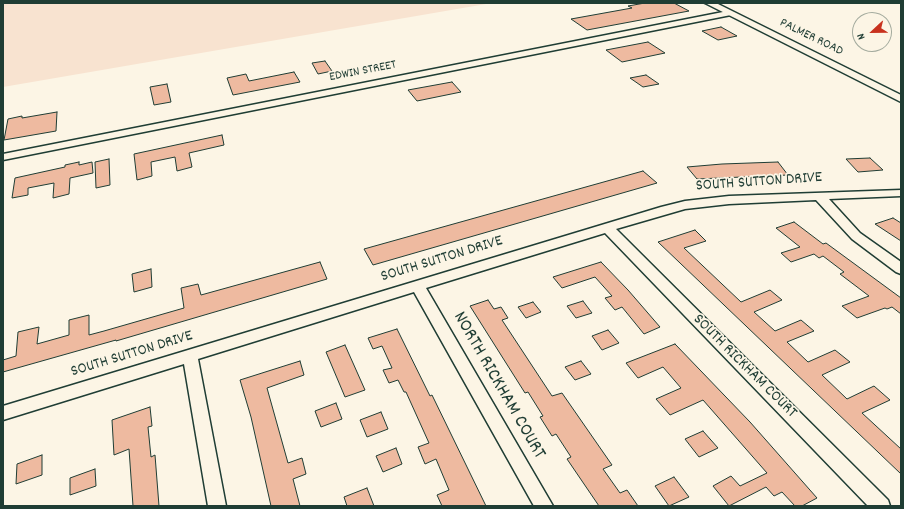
<!DOCTYPE html>
<style>
body{margin:0}
#map{position:relative;width:904px;height:509px;overflow:hidden;background:#fcf5e5;font-family:Dekko,sans-serif}
canvas{display:block}
.frame{position:absolute;inset:0;border:4px solid #1f3d34;pointer-events:none}
.north{position:absolute;left:852px;top:12px;width:40px;height:40px;box-sizing:border-box;background:#fcf5e5;border:1px solid #a4ab9e;border-radius:50%;rotate:248deg;font-size:11px;font-weight:700;line-height:16px;text-align:center;color:#1f3d34}
.north::after{content:'';display:block;margin:auto;width:14px;height:18px;background:#c8321e;clip-path:polygon(50% 0,100% 100%,50% 72%,0 100%)}
</style>
<div id="map">
<canvas width="904" height="509"></canvas>
<div class="frame"></div>
<div class="north">N</div>
</div>
<script>
const context = document.querySelector('canvas').getContext('2d');
context.lineJoin = 'round';
function fillPath(path, color) { context.fillStyle = color; context.fill(path, 'evenodd'); }
const toPath = rows => new Path2D(rows.map(r => 'M' + r).join(''));
function strokePath(path, color, width, dash) { context.strokeStyle = color; context.lineWidth = width; context.lineCap = dash ? 'butt' : 'round'; context.setLineDash(dash || []); context.stroke(path); }
function drawText(font, color, halo, rows, align = 'center') {
  context.font = font + ' Dekko,sans-serif'; context.lineWidth = 3.5; context.setLineDash([]); context.textBaseline = 'middle'; context.strokeStyle = halo; context.fillStyle = color; for (const [text, x, y, turn = 0] of rows) {
    context.save(); context.translate(x, y); context.rotate((+turn || 0) * Math.PI / 180); context.textAlign = isNaN(turn) ? turn : align; if (halo) context.strokeText(text, 0, 0); context.fillText(text, 0, 0); context.restore();
  }
}
fillPath(toPath([
 [3,3,492,3,3,87]
]), '#f8e3d0');
const building = toPath([
 [645,3,674,3,689,11,587,30,571,19,632,8,628,6,645,3],
 [721,27,737,36,718,40,702,31,721,27],
 [648,42,665,53,622,62,606,50,648,42],
 [325,61,332,71,318,74,312,63,325,61],
 [294,72,300,82,233,95,227,78,246,74,249,81,294,72],
 [646,75,659,84,643,87,630,78,646,75],
 [452,82,461,92,417,101,408,90,452,82],
 [167,84,171,102,154,105,150,87,167,84],
 [57,112,56,131,4,140,8,119,22,116,22,118,57,112],
 [222,135,224,145,189,153,192,167,177,171,175,157,151,162,152,176,137,180,134,154,222,135],
 [870,158,883,170,858,172,846,159,870,158],
 [109,159,110,185,96,188,95,162,109,159],
 [79,162,79,165,92,162,93,173,70,178,69,194,53,198,54,183,28,188,28,195,12,198,15,178,65,167,65,165,79,162],
 [778,162,788,175,697,179,687,167,722,164,778,162],
 [643,171,657,183,373,265,364,249,643,171],
 [893,218,901,223,901,241,875,224,893,218],
 [794,222,823,244,826,243,901,298,901,314,892,307,887,309,885,308,857,318,842,306,869,296,840,274,844,272,823,256,819,258,814,254,791,262,781,253,800,247,776,228,794,222],
 [695,230,706,241,684,248,741,302,770,290,782,300,754,312,775,331,801,320,814,331,787,342,808,362,835,350,850,362,822,375,847,399,874,386,890,400,862,413,901,449,901,474,658,242,695,230],
 [320,262,327,279,116,341,116,340,3,372,3,360,16,356,18,332,39,327,37,344,69,335,69,320,89,315,89,335,104,331,184,308,181,288,198,284,201,295,320,262],
 [601,262,628,290,660,327,644,334,622,307,615,310,605,298,612,296,595,277,562,288,553,277,601,262],
 [151,269,152,287,134,292,132,274,151,269],
 [488,300,494,309,501,307,508,318,502,320,552,396,562,393,612,465,603,469,620,493,627,490,638,506,599,506,567,459,571,457,556,434,552,436,540,417,543,416,528,392,525,393,470,306,488,300],
 [583,301,592,313,576,318,567,306,583,301],
 [533,302,541,312,526,318,518,307,533,302],
 [397,329,430,396,432,395,486,506,442,506,437,495,449,490,436,459,425,464,418,447,429,443,406,392,404,392,398,380,389,383,383,370,392,368,382,346,373,349,368,338,397,329],
 [608,330,619,343,602,350,592,336,608,330],
 [675,344,750,422,817,498,802,506,795,506,782,492,774,496,766,487,729,506,713,486,731,476,740,486,767,473,703,400,670,415,656,399,681,388,663,367,638,378,626,363,675,344],
 [345,345,365,390,345,397,326,352,345,345],
 [300,361,304,375,267,388,288,463,302,458,306,474,293,479,300,506,271,506,251,417,240,380,300,361],
 [581,361,591,374,575,380,565,367,581,361],
 [336,403,342,419,321,427,315,411,336,403],
 [150,407,152,426,148,427,151,457,155,455,159,506,133,506,129,449,114,455,112,420,150,407],
 [381,412,388,429,367,437,360,420,381,412],
 [703,431,718,448,699,457,685,439,703,431],
 [396,448,402,464,383,472,376,456,396,448],
 [42,455,42,475,16,484,17,464,42,455],
 [95,469,96,486,70,495,70,478,95,469],
 [674,477,689,497,669,506,655,486,674,477],
 [367,488,374,506,347,506,344,497,367,488]
]);
fillPath(building, '#eebaa0');
strokePath(building, '#1f3d34', 1);
const minor = toPath([
 [728,11,732,13,731,15,3,160,3,154,728,11],
 [901,190,901,196,829,199,860,233,901,262,901,274,896,272,852,239,816,200,729,204,685,209,616,229,888,500,890,506,868,506,605,233,426,288,553,506,534,506,414,292,198,359,226,506,208,506,184,364,3,420,3,406,661,207,685,201,729,196,901,190]
]);
const tertiary = toPath([
 [705,3,716,3,901,95,901,102,705,3]
]);
strokePath(minor, '#1f3d34', 3);
strokePath(tertiary, '#1f3d34', 3);
fillPath(minor, '#fcf5e5');
fillPath(tertiary, '#fcf5e5');
drawText('13px', '#1f3d34', '#fcf5e5', [
 ["PALMER ROAD",811,38,26],
 ["EDWIN STREET",363,72,-11]
]);
drawText('16px', '#1f3d34', '#fcf5e5', [
 ["SOUTH SUTTON DRIVE",759,183,-4],
 ["SOUTH SUTTON DRIVE",442,260,-17],
 ["SOUTH SUTTON DRIVE",132,355,-17],
 ["SOUTH RICKHAM COURT",744,367,45]
]);
drawText('19px', '#1f3d34', '#fcf5e5', [
 ["NORTH RICKHAM COURT",498,386,60]
]);
</script>
